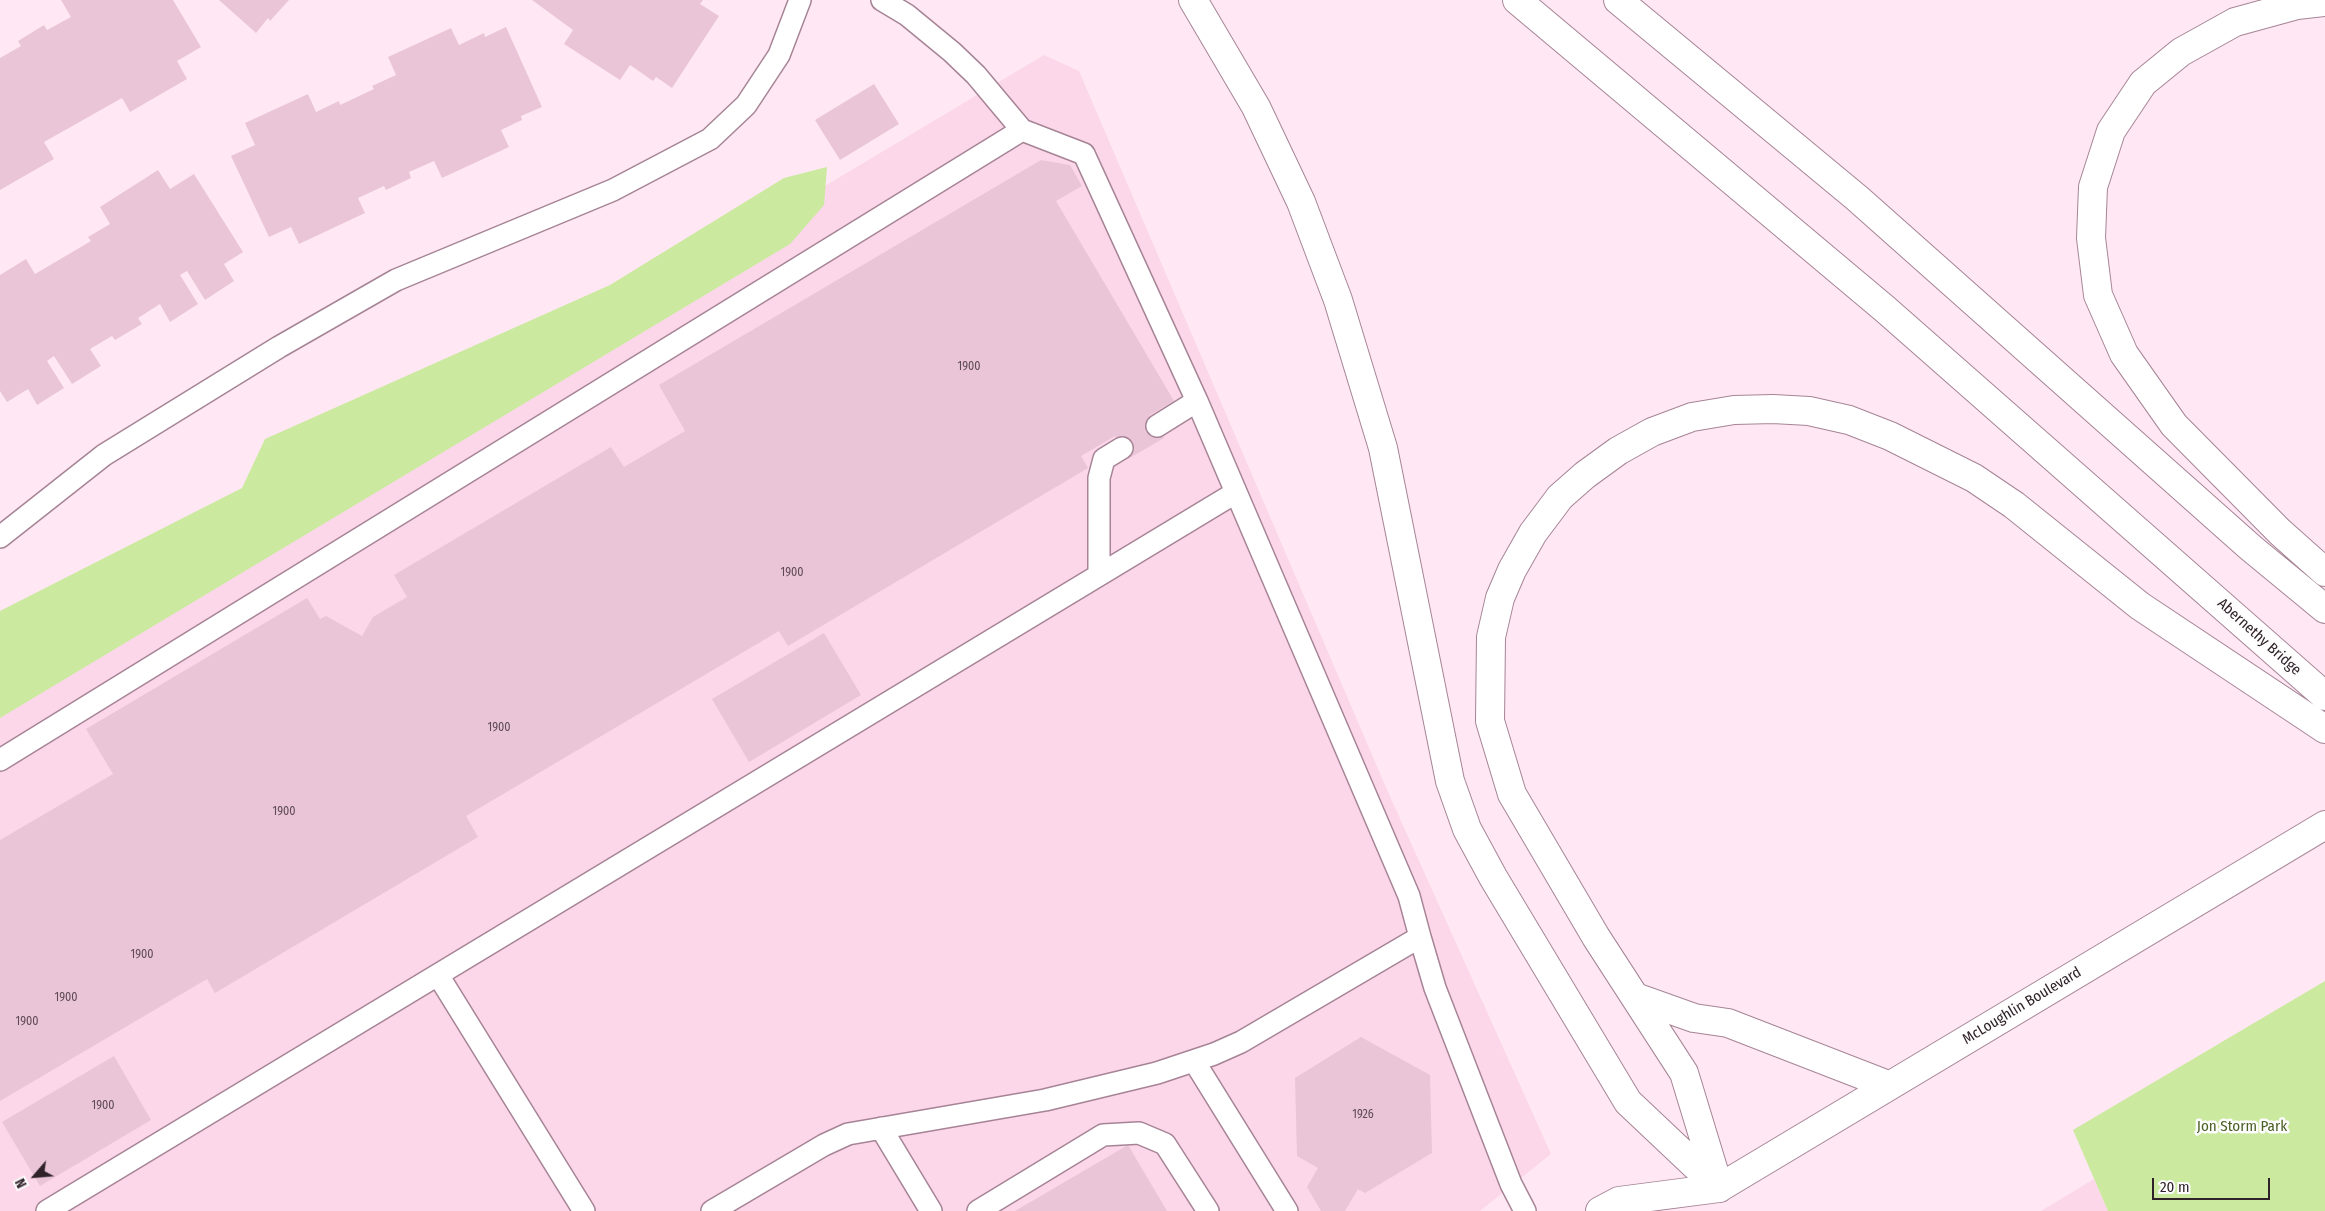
<!DOCTYPE html>
<style>
body{margin:0}
#map{position:relative;width:2325px;height:1211px;overflow:hidden;background:#ffe8f3;font-family:"Fira Sans Condensed",sans-serif}
canvas{display:block}
.north{position:absolute;left:10px;top:1151px;width:50px;height:50px;-webkit-text-stroke:4px #fdfdfd;paint-order:stroke;rotate:243deg;font-size:14px;font-weight:700;line-height:20px;text-align:center;color:#302229}
.north::after{content:'';display:block;margin:auto;width:18px;height:22px;background:#302229;clip-path:polygon(50% 0,100% 100%,50% 72%,0 100%)}
.scale{position:absolute;left:2152px;top:1178px;width:118px;height:22px;box-sizing:border-box;border:2px solid #302229;border-top:0;padding-left:6px;font-size:15px;line-height:18px;white-space:nowrap;color:#302229;-webkit-text-stroke:4px #fdfdfd;paint-order:stroke}
</style>
<div id="map">
<canvas width="2325" height="1211"></canvas>
<div class="north">N</div>
<div class="scale">20 m</div>
</div>
<script>
const context = document.querySelector('canvas').getContext('2d');
context.lineJoin = 'round';
function fillPath(path, color) { context.fillStyle = color; context.fill(path, 'evenodd'); }
const toPath = rows => new Path2D(rows.map(r => 'M' + r).join(''));
function strokePath(path, color, width, dash) { context.strokeStyle = color; context.lineWidth = width; context.lineCap = dash ? 'butt' : 'round'; context.setLineDash(dash || []); context.stroke(path); }
function drawText(font, color, halo, rows, align = 'center') {
  context.font = font + ' "Fira Sans Condensed",sans-serif'; context.lineWidth = 5; context.setLineDash([]); context.textBaseline = 'middle'; context.strokeStyle = halo; context.fillStyle = color; for (const [text, x, y, turn = 0] of rows) {
    context.save(); context.translate(x, y); context.rotate((+turn || 0) * Math.PI / 180); context.textAlign = isNaN(turn) ? turn : align; if (halo) context.strokeText(text, 0, 0); context.fillText(text, 0, 0); context.restore();
  }
}
fillPath(toPath([
 [1044,55,1079,71,1388,792,1551,1154,1480,1211,0,1211,0,679],
 [2094,1179,2108,1211,2041,1211]
]), '#fbd7e9');
fillPath(toPath([
 [827,167,824,205,790,244,0,718,0,611,242,488,265,439,610,285,784,178],
 [2325,981,2325,1211,2108,1211,2073,1130]
]), '#cbe99f');
fillPath(toPath([
 [61,0,173,0,201,47,177,61,187,79,130,112,122,98,44,142,54,159,0,190,0,58,21,46,18,41,44,25,47,30,71,17],
 [219,0,289,0,270,21,268,18,256,33],
 [532,0,703,0,700,4,719,16,672,88,656,77,653,81,630,65,620,80,564,44,573,30],
 [506,27,542,107,521,116,522,120,501,130,509,147,442,178,434,161,409,172,411,178,386,190,384,186,358,198,365,213,299,244,291,227,269,237,231,156,255,145,245,123,308,94,316,112,339,101,340,105,374,89,372,86,396,75,388,57,451,28,459,45,484,33,485,37],
 [874,84,899,124,840,160,815,120],
 [1041,160,1070,165,1082,186,1056,201,1174,401,1150,415,1164,438,1128,459,1115,436,1081,456,1088,468,788,646,779,631,466,816,478,837,215,993,207,979,0,1101,0,840,113,774,86,729,307,598,320,619,326,616,362,636,373,617,407,597,394,575,611,447,624,467,685,431,659,385],
 [158,170,170,189,194,174,243,252,224,264,234,281,205,300,187,271,180,275,198,304,170,322,160,304,138,318,142,324,115,340,112,336,90,349,101,366,72,384,54,356,47,361,64,388,37,405,28,389,7,402,0,391,0,275,26,259,35,274,91,241,88,237,110,224,100,207],
 [824,633,861,695,749,762,712,699],
 [1361,1037,1430,1075,1432,1153,1365,1193,1358,1189,1345,1211,1321,1211,1307,1187,1318,1168,1297,1156,1295,1078],
 [114,1056,151,1120,40,1186,2,1122],
 [1128,1145,1167,1211,1015,1211]
]), '#eac5d8');
const lane = toPath([
 [882,0,907,15,952,52,976,75,1022,130,1084,154,1197,401,1409,896,1420,937],
 [1157,426,1197,401],
 [0,537,104,455,279,347,396,280,613,190,710,139,746,105,779,55,800,0],
 [1099,575,1099,478,1104,459,1122,448],
 [0,760,1022,130],
 [438,975,584,1211],
 [1194,1061,1287,1211],
 [881,1128,931,1211],
 [47,1211,1235,493],
 [712,1211,824,1145,848,1134,1045,1100,1157,1073,1214,1054,1241,1042,1420,937,1435,988,1511,1184,1525,1211],
 [978,1211,1103,1135,1139,1133,1165,1144,1208,1211]
]);
const primary = toPath([
 [1600,1211,1619,1201,1719,1188]
]);
const highway = toPath([
 [1193,0,1256,107,1301,202,1338,300,1383,448,1450,781,1467,829,1493,877,1628,1102,1718,1187],
 [1517,0,1885,309,2325,696],
 [1618,0,1857,198,2251,548,2325,609],
 [2325,2,2297,5,2235,22,2181,52,2143,83,2111,131,2093,187,2091,238,2098,295,2124,354,2174,425,2280,532,2325,572],
 [1635,997,1694,1018,1728,1023,1888,1085],
 [1719,1188,1684,1073,1596,937,1512,794,1490,721,1491,637,1500,598,1512,570,1533,533,1560,497,1585,475,1618,451,1652,432,1692,417,1734,410,1773,409,1809,411,1849,420,1890,436,1974,478,2014,505,2140,606,2325,729],
 [1719,1188,2325,825]
]);
strokePath(lane, '#a68496', 24);
strokePath(primary, '#a68496', 30);
strokePath(highway, '#a68496', 30);
strokePath(lane, '#fff', 21);
strokePath(primary, '#fff', 28);
strokePath(highway, '#fff', 28);
drawText('12px', '#5e4b55', null, [
 ["1900",969,367],
 ["1900",792,573],
 ["1900",499,728],
 ["1900",284,812],
 ["1900",142,955],
 ["1900",66,998],
 ["1900",27,1022],
 ["1900",103,1106],
 ["1926",1363,1115]
]);
drawText('15px', '#302229', '#fdfdfd', [
 ["Abernethy Bridge",2259,637,42],
 ["McLoughlin Boulevard",2022,1006,-31]
]);
drawText('15px', '#4a5f23', '#fdfdfd', [
 ["Jon Storm Park",2242,1127]
]);
</script>
